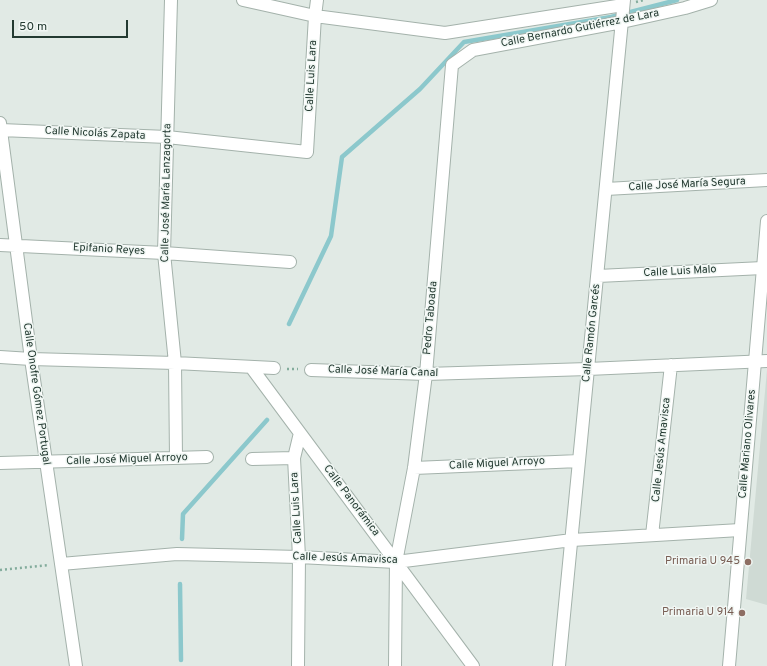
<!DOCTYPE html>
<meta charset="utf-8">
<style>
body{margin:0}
#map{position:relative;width:767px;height:666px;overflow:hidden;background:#e1eae5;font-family:Overpass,sans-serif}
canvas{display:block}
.scale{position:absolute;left:12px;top:20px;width:116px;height:18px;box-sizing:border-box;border:2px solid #233a31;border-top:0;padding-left:5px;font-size:12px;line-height:14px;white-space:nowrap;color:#233a31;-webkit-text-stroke:3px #f1f7f4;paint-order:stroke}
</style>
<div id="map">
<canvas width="767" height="666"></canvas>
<div class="scale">50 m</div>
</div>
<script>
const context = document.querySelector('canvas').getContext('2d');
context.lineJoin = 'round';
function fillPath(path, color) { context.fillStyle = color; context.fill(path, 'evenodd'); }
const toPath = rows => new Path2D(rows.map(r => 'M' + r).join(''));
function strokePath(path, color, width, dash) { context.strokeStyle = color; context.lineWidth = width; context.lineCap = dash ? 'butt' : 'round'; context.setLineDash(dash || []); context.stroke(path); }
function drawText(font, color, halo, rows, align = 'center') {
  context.font = font + ' Overpass,sans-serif'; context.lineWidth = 3; context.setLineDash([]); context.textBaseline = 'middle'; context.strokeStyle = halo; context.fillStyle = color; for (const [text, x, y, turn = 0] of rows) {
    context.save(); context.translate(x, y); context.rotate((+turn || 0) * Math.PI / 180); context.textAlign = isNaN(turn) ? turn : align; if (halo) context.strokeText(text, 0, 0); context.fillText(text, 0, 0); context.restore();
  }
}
fillPath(toPath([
 [767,370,767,605,746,599]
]), '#cfdad4');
strokePath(toPath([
 [289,324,331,236,342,157,420,89,464,42,611,17,677,0],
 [182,539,183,514,267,420],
 [180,584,181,660]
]), '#8cc8cc', 4.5);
const minor = toPath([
 [171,0,164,253,175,363,176,458],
 [243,0,315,16,445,33,623,5],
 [0,123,31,359,76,666],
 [1,130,167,137,307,152,315,16,317,0],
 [606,189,767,180],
 [0,245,164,253,290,262],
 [598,276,763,268],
 [0,357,31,359,175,363,274,368],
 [251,367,473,666],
 [311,370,426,374,588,369,767,361],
 [252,459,294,458],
 [0,463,207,457],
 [414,468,579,461],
 [652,535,671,365],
 [61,564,177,554,299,557,396,562,572,540,740,530],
 [298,666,299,557,294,458,300,433],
 [395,666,396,562,414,468,426,374,452,65,473,50,622,22,685,8,711,0],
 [559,666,624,0]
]);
const tertiary = toPath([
 [729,666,767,221]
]);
strokePath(minor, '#a4b2ab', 14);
strokePath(tertiary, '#a4b2ab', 14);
strokePath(toPath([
 [636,2,644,0],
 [287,369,298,369],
 [0,570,49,565]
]), '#83ac9c', 2.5, [2, 3]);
strokePath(minor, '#fff', 12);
strokePath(tertiary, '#fff', 12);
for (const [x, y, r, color] of [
 [748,562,4,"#8d6e63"],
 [742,613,4,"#8d6e63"]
]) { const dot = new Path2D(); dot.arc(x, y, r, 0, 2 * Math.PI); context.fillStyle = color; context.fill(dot); strokePath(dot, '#f1f7f4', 1.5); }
drawText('11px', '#233a31', '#f1f7f4', [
 ["Calle Bernardo Gutiérrez de Lara",580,29,-11],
 ["Calle Luis Lara",312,76,-87],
 ["Calle Nicolás Zapata",95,134,3],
 ["Calle José María Segura",687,185,-3],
 ["Calle José María Lanzagorta",167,193,-89],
 ["Epifanio Reyes",109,250,3],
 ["Calle Luis Malo",680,272,-3],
 ["Pedro Taboada",431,318,-85],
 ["Calle Ramón Garcés",592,333,-84],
 ["Calle José María Canal",383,372,2],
 ["Calle Onofre Gómez Portugal",36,394,82],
 ["Calle Mariano Olivares",748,444,-85],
 ["Calle Jesús Amavisca",662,450,-84],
 ["Calle José Miguel Arroyo",127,460,-2],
 ["Calle Miguel Arroyo",497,464,-3],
 ["Calle Panorámica",351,501,53],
 ["Calle Luis Lara",297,508,-93],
 ["Calle Jesús Amavisca",345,559,2]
]);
drawText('11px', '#785e54', '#f1f7f4', [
 ["Primaria U 945",740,562],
 ["Primaria U 914",734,613]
], 'right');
</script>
